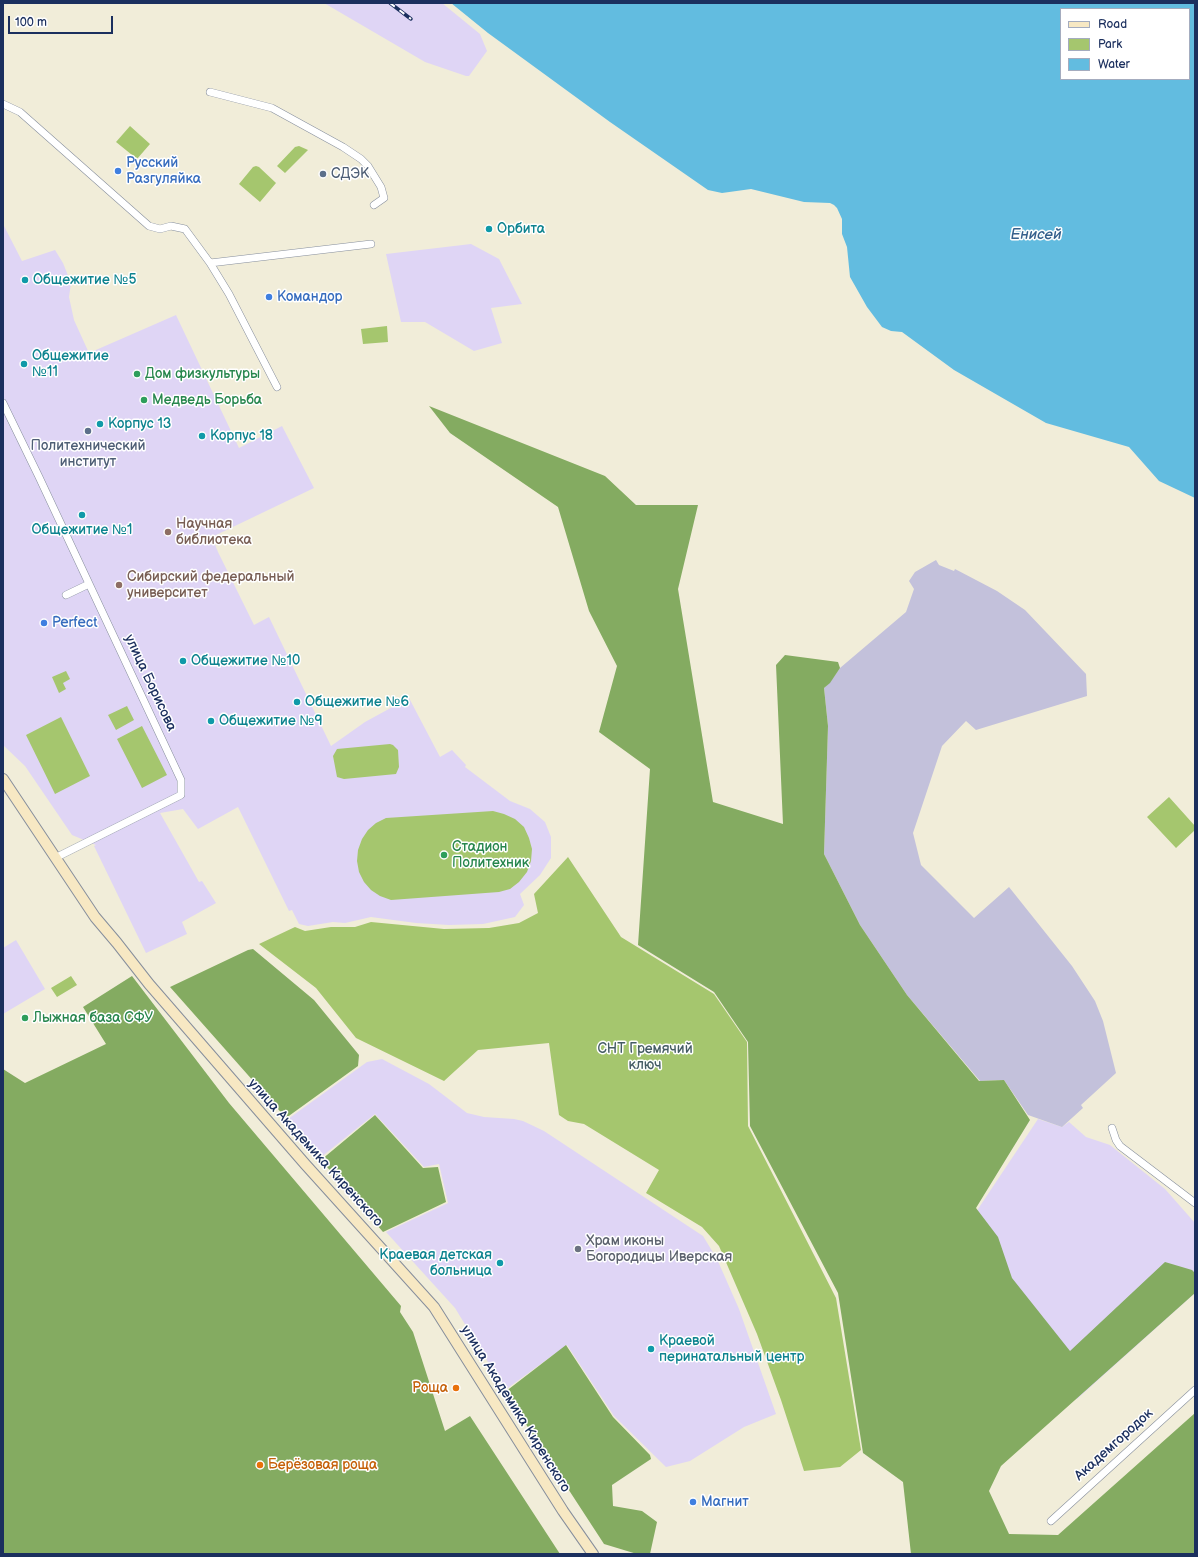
<!DOCTYPE html>
<meta charset="utf-8">
<style>
body{margin:0}
#map{position:relative;width:1198px;height:1557px;overflow:hidden;background:#f1edd9;font-family:"Balsamiq Sans",sans-serif}
canvas{display:block}
.frame{position:absolute;inset:0;border:4px solid #1b2f5e;pointer-events:none}
.legend{position:absolute;left:1060px;top:8px;width:130px;height:72px;box-sizing:border-box;background:#fff;border:1px solid #a4acbf;margin:0;padding:5px 7px;list-style:none;font-size:12px;color:#1b2f5e}
.legend li{display:flex;align-items:center;gap:8px;height:20px}
.legend b{width:20px;border:1px solid #a4acbf}
.scale{position:absolute;left:8px;top:16px;width:105px;height:18px;box-sizing:border-box;border:2px solid #1b2f5e;border-top:0;padding-left:5px;font-size:12px;line-height:14px;white-space:nowrap;color:#1b2f5e;-webkit-text-stroke:3px #fff;paint-order:stroke}
</style>
<div id="map">
<canvas width="1198" height="1557"></canvas>
<div class="frame"></div>
<ul class="legend">
<li><b style="height:5px;background:#f7e8c3"></b>Road</li>
<li><b style="height:11px;background:#a5c66e"></b>Park</li>
<li><b style="height:11px;background:#62bce0"></b>Water</li>
</ul>
<div class="scale">100 m</div>
</div>
<script>
const context = document.querySelector('canvas').getContext('2d');
context.lineJoin = 'round';
function fillPath(path, color) { context.fillStyle = color; context.fill(path, 'evenodd'); }
const toPath = rows => new Path2D(rows.map(r => 'M' + r).join(''));
function strokePath(path, color, width, dash) { context.strokeStyle = color; context.lineWidth = width; context.lineCap = dash ? 'butt' : 'round'; context.setLineDash(dash || []); context.stroke(path); }
function drawText(font, color, halo, rows, align = 'center') {
  context.font = font + ' "Balsamiq Sans",sans-serif'; context.lineWidth = 3; context.setLineDash([]); context.textBaseline = 'middle'; context.strokeStyle = halo; context.fillStyle = color; for (const [text, x, y, turn = 0] of rows) {
    context.save(); context.translate(x, y); context.rotate((+turn || 0) * Math.PI / 180); context.textAlign = isNaN(turn) ? turn : align; if (halo) context.strokeText(text, 0, 0); context.fillText(text, 0, 0); context.restore();
  }
}
fillPath(toPath([
 [324,3,442,3,480,34,487,51,469,76,466,76,425,62],
 [3,224,22,261,55,250,63,263,71,283,69,297,74,320,89,353,176,315,239,448,282,426,314,488,212,537,218,552,254,625,269,617,331,746,365,722,409,698,440,757,452,750,466,765,465,767,510,801,530,809,545,822,551,837,551,858,540,875,520,894,524,905,515,917,483,924,449,925,416,923,371,917,345,923,333,922,308,926,299,924,292,910,289,911,238,807,198,829,183,809,160,813,199,882,202,881,216,903,182,922,187,934,146,953,94,846,96,845,72,835,25,766,3,745],
 [471,244,499,259,522,304,491,308,502,343,474,351,425,322,401,322,386,254],
 [16,940,45,989,3,1014,3,948],
 [382,1059,429,1084,467,1113,484,1117,514,1119,523,1121,544,1131,703,1236,717,1259,739,1309,776,1414,744,1427,690,1461,666,1467,614,1416,567,1345,505,1390,455,1308,386,1232,448,1203,439,1164,424,1167,375,1114,320,1158,288,1119,367,1062],
 [1038,1119,1062,1127,1069,1122,1086,1137,1110,1145,1165,1189,1195,1223,1195,1293,1077,1399,938,1269]
]), '#dfd5f5');
fillPath(toPath([
 [936,560,939,565,954,571,955,569,997,591,1025,610,1086,674,1087,696,976,730,966,721,942,746,913,833,921,865,974,918,1009,887,1072,966,1095,1001,1103,1021,1116,1073,1081,1105,1083,1108,1062,1127,1028,1115,1004,1080,980,1081,907,995,860,925,824,854,828,726,824,688,830,682,840,668,906,612,914,589,909,581,915,572]
]), '#c3c1db');
fillPath(toPath([
 [130,126,150,144,137,159,116,142],
 [299,146,308,150,285,173,277,166,295,147],
 [256,166,259,167,276,183,260,202,239,184,253,167],
 [387,326,388,342,363,344,361,329],
 [66,671,70,679,63,683,66,689,59,693,52,677],
 [127,706,134,720,116,730,108,715],
 [61,717,90,776,55,794,26,735],
 [142,726,167,775,142,788,117,739],
 [390,744,393,745,398,750,399,767,396,774,344,779,337,777,333,756,337,749],
 [1169,797,1195,826,1195,830,1176,848,1147,817],
 [493,811,504,814,515,819,524,827,529,838,532,849,531,861,527,872,519,882,510,889,499,892,391,900,380,896,371,890,364,882,359,872,357,861,358,850,362,839,368,830,376,823,386,818],
 [568,857,621,937,714,994,747,1042,748,1126,836,1298,861,1450,840,1467,804,1471,781,1400,757,1334,719,1246,702,1227,646,1193,659,1170,584,1124,568,1121,559,1115,549,1043,478,1050,444,1081,356,1038,316,988,259,944,295,927,305,931,331,927,355,927,371,922,444,929,489,928,519,923,538,913,534,894],
 [71,976,77,985,57,997,51,988]
]), '#a5c66e');
fillPath(toPath([
 [429,406,605,476,636,505,698,505,678,589,713,802,783,824,776,665,785,655,838,662,840,668,830,683,824,688,828,726,824,854,860,925,907,995,979,1081,1004,1080,1030,1120,976,1208,998,1237,1012,1278,1070,1351,1165,1262,1192,1270,1195,1273,1195,1293,1001,1466,989,1491,1009,1534,1058,1535,1195,1413,1195,1554,911,1554,903,1482,863,1453,838,1293,750,1126,748,1042,714,992,638,945,650,769,599,732,617,666,589,611,558,507,450,433],
 [253,949,314,1000,359,1055,358,1066,286,1118,170,987,248,950],
 [132,976,229,1103,401,1306,400,1312,413,1332,445,1431,470,1416,560,1554,3,1554,3,1069,25,1083,106,1044,83,1007],
 [375,1115,423,1168,438,1167,446,1202,383,1232,321,1160],
 [566,1345,613,1417,650,1455,651,1459,612,1485,613,1506,642,1511,657,1522,650,1554,637,1554,604,1544,505,1392]
]), '#84ab61');
fillPath(toPath([
 [451,3,1195,3,1195,498,1159,481,1129,447,1046,423,954,370,902,332,891,331,882,327,867,307,850,277,847,247,842,234,842,219,837,208,834,205,830,203,804,202,751,189,722,193,708,190,610,122,488,33],
 [1061,9,1189,9,1189,79,1061,79]
]), '#62bce0');
const minor = toPath([
 [210,92,272,108,343,147,361,159,368,166,381,187,384,198,374,205],
 [3,104,20,112,149,226,160,229,171,226,185,229,210,263,371,244],
 [210,263,229,294,277,387],
 [3,403,39,477,181,780,181,795,55,858],
 [66,595,89,584],
 [1112,1128,1116,1140,1120,1146,1195,1203],
 [1051,1521,1195,1390]
]);
const secondary = toPath([
 [3,779,95,917,117,943,149,984,305,1164,434,1307,563,1511,593,1554]
]);
strokePath(minor, '#868e9c', 8);
strokePath(secondary, '#868e9c', 12);
strokePath(minor, '#fff', 7);
strokePath(secondary, '#f7e8c3', 10);
const rail = toPath([
 [390,3,411,19]
]);
strokePath(rail, '#1b2f5e', 3.5);
strokePath(rail, '#fff', 2, [6]);
for (const [x, y, r, color] of [
 [118,171,4,"#3f7fe0"],
 [323,174,4,"#5c6f8a"],
 [489,229,4,"#0f9aa8"],
 [25,280,4,"#0f9aa8"],
 [269,297,4,"#3f7fe0"],
 [24,364,4,"#0f9aa8"],
 [137,374,4,"#2e9e5b"],
 [144,400,4,"#2e9e5b"],
 [100,424,4,"#0f9aa8"],
 [88,431,4,"#5c6f8a"],
 [202,436,4,"#0f9aa8"],
 [82,515,4,"#0f9aa8"],
 [168,532,4,"#8d6e63"],
 [119,585,4,"#8d6e63"],
 [44,623,4,"#3f7fe0"],
 [183,661,4,"#0f9aa8"],
 [297,702,4,"#0f9aa8"],
 [211,721,4,"#0f9aa8"],
 [444,855,4,"#2e9e5b"],
 [25,1018,4,"#2e9e5b"],
 [578,1249,4,"#6b7280"],
 [500,1263,4,"#0f9aa8"],
 [651,1349,4,"#0f9aa8"],
 [456,1388,4,"#e8710a"],
 [260,1465,4,"#e8710a"],
 [693,1502,4,"#3f7fe0"]
]) { const dot = new Path2D(); dot.arc(x, y, r, 0, 2 * Math.PI); context.fillStyle = color; context.fill(dot); strokePath(dot, '#fff', 1.5); }
drawText('14px', '#366cbe', '#fff', [
 ["Русский",126,163],
 ["Разгуляйка",126,179],
 ["Командор",277,297],
 ["Perfect",52,623],
 ["Магнит",701,1502]
], 'left');
drawText('14px', '#4e5e75', '#fff', [
 ["СДЭК",331,174],
 ["Политехнический",88,446,"center"],
 ["институт",88,462,"center"]
], 'left');
drawText('14px', '#0d838f', '#fff', [
 ["Орбита",497,229],
 ["Общежитие №5",33,280],
 ["Общежитие",32,356],
 ["№11",32,372],
 ["Корпус 13",108,424],
 ["Корпус 18",210,436],
 ["Общежитие №1",82,530,"center"],
 ["Общежитие №10",191,661],
 ["Общежитие №6",305,702],
 ["Общежитие №9",219,721],
 ["Краевая детская",492,1255,"right"],
 ["больница",492,1271,"right"],
 ["Краевой",659,1341],
 ["перинатальный центр",659,1357]
], 'left');
drawText('14px', '#27864d', '#fff', [
 ["Дом физкультуры",145,374],
 ["Медведь Борьба",152,400],
 ["Стадион",452,847],
 ["Политехник",452,863],
 ["Лыжная база СФУ",33,1018]
], 'left');
drawText('14px', '#785e54', '#fff', [
 ["Научная",176,524],
 ["библиотека",176,540],
 ["Сибирский федеральный",127,577],
 ["университет",127,593]
], 'left');
drawText('14px', '#1b2f5e', '#fff', [
 ["улица Борисова",150,683,65],
 ["улица Академика Киренского",315,1153,48],
 ["улица Академика Киренского",515,1409,58],
 ["Академгородок",1114,1445,-42]
]);
drawText('14px', '#445c63', '#fff', [
 ["СНТ Гремячий",645,1049],
 ["ключ",645,1065]
]);
drawText('14px', '#5b616d', '#fff', [
 ["Храм иконы",586,1241],
 ["Богородицы Иверская",586,1257]
], 'left');
drawText('14px', '#c56008', '#fff', [
 ["Роща",448,1388],
 ["Берёзовая роща",268,1465,"left"]
], 'right');
drawText('italic 15px', '#34608c', '#fff', [
 ["Енисей",1036,235]
]);
</script>
